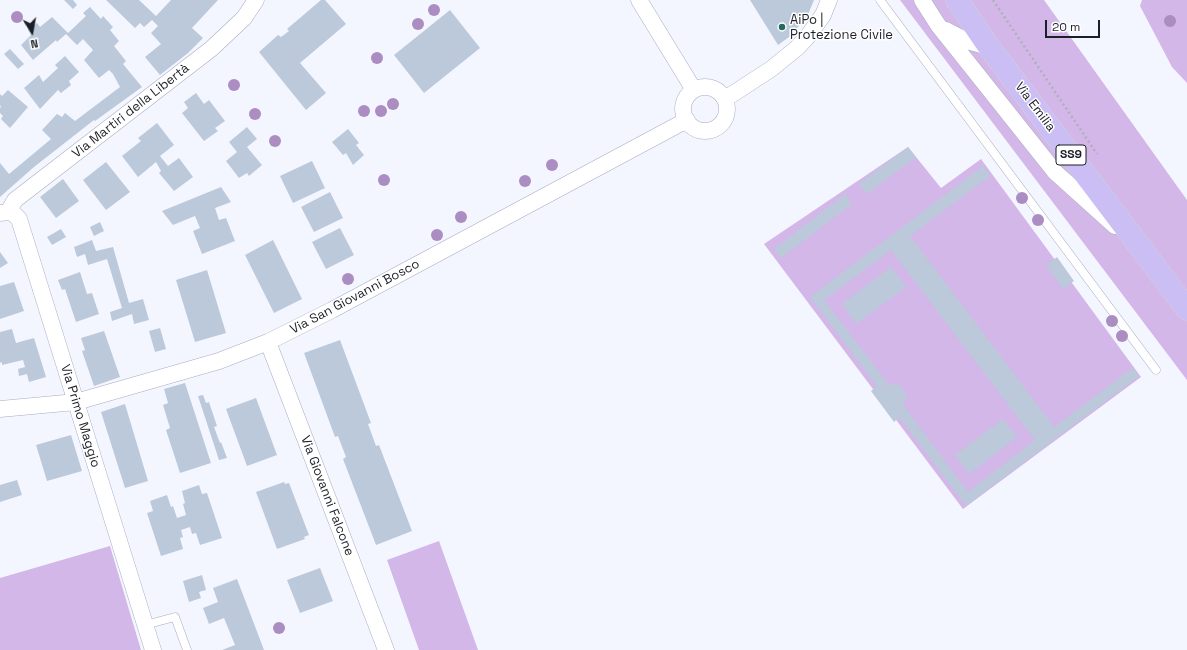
<!DOCTYPE html>
<meta charset="utf-8">
<style>
body{margin:0}
#map{position:relative;width:1187px;height:650px;overflow:hidden;background:#f4f6ff;font-family:"Space Grotesk",sans-serif}
canvas{display:block}
.north{position:absolute;left:12px;top:12px;width:40px;height:40px;-webkit-text-stroke:3px #fff;paint-order:stroke;rotate:169deg;font-size:11px;font-weight:700;line-height:16px;text-align:center;color:#1d1f27}
.north::after{content:'';display:block;margin:auto;width:14px;height:18px;background:#1d1f27;clip-path:polygon(50% 0,100% 100%,50% 72%,0 100%)}
.scale{position:absolute;left:1045px;top:20px;width:55px;height:18px;box-sizing:border-box;border:2px solid #1d1f27;border-top:0;padding-left:5px;font-size:12px;line-height:14px;white-space:nowrap;color:#1d1f27;-webkit-text-stroke:3px #fff;paint-order:stroke}
</style>
<div id="map">
<canvas width="1187" height="650"></canvas>
<div class="north">N</div>
<div class="scale">20 m</div>
</div>
<script>
const context = document.querySelector('canvas').getContext('2d');
context.lineJoin = 'round';
function fillPath(path, color) { context.fillStyle = color; context.fill(path, 'evenodd'); }
const toPath = rows => new Path2D(rows.map(r => 'M' + r).join(''));
function strokePath(path, color, width, dash) { context.strokeStyle = color; context.lineWidth = width; context.lineCap = dash ? 'butt' : 'round'; context.setLineDash(dash || []); context.stroke(path); }
function drawText(font, color, halo, rows, align = 'center') {
  context.font = font + ' "Space Grotesk",sans-serif'; context.lineWidth = 3; context.setLineDash([]); context.textBaseline = 'middle'; context.strokeStyle = halo; context.fillStyle = color; for (const [text, x, y, turn = 0] of rows) {
    context.save(); context.translate(x, y); context.rotate((+turn || 0) * Math.PI / 180); context.textAlign = isNaN(turn) ? turn : align; if (halo) context.strokeText(text, 0, 0); context.fillText(text, 0, 0); context.restore();
  }
}
fillPath(toPath([
 [900,0,1044,0,1187,200,1187,380],
 [1142,0,1187,0,1187,83,1172,67,1140,6],
 [908,147,941,188,981,159,1141,377,963,509,764,244],
 [439,541,478,650,419,650,387,560],
 [110,546,141,650,0,650,0,578]
]), '#d3b7e8');
fillPath(toPath([
 [64,0,73,0,77,5,73,9],
 [106,0,139,0,156,16,171,0,218,0,192,28,203,38,188,53,160,75,145,57,161,44,151,33,158,26,152,20,144,27,140,23,135,28],
 [321,0,325,0,346,24,300,63,326,93,306,110,259,52,278,35,281,37,289,31,287,29],
 [750,0,814,0,807,17,789,37,778,45],
 [90,7,101,19,103,16,113,27,110,30,119,41,114,46,126,61,123,64,142,87,95,121,94,120,34,167,0,197,0,163,9,174,51,139,42,130,57,114,62,117,65,113,75,121,120,87,113,74,109,70,99,78,84,60,93,50,83,39,77,45,66,34,57,42,56,40,33,60,21,45,31,35,28,30,37,23,40,27,52,17,68,33,86,16,83,13],
 [450,10,480,48,424,93,394,55],
 [10,49,24,64,18,69,4,54],
 [65,56,79,72,69,81,71,85,61,93,58,90,40,109,24,88,39,75,43,82,58,68,55,65],
 [8,90,28,107,10,128,1,119,3,116,0,113,0,108,1,107,0,105,0,94,2,96],
 [196,93,204,104,209,100,225,121,215,128,218,131,204,141,182,113,188,108,184,102],
 [157,123,174,145,160,156,168,166,179,158,193,177,174,191,159,173,161,171,156,162,138,177,122,156,141,141,138,138],
 [247,127,257,139,247,147,262,165,249,176,247,173,239,178,226,161,237,152,229,142],
 [348,129,359,143,356,145,364,155,353,165,346,153,343,155,332,142],
 [908,147,916,157,867,194,859,184],
 [312,161,325,188,293,203,280,176],
 [106,162,130,192,106,210,83,180],
 [983,166,990,176,910,236,1054,427,1133,368,1139,376,966,506,899,417,894,422,871,391,877,386,810,297],
 [891,250,1035,440,968,492,903,405,907,396,899,384,889,385,824,300],
 [63,179,79,201,56,218,40,197],
 [221,187,231,202,215,208,219,220,226,218,235,241,202,254,193,231,200,228,195,216,173,225,162,211],
 [330,192,343,218,314,232,301,207],
 [845,194,852,204,781,258,774,249],
 [100,222,104,231,94,236,90,227],
 [340,228,354,255,326,269,312,242],
 [61,229,66,237,52,245,47,237],
 [92,240,96,251,113,247,129,303,143,299,149,320,134,324,132,314,112,321,110,312,122,308,107,259,88,265,85,254,77,257,74,247],
 [273,240,302,299,274,313,245,255],
 [0,252,8,263,0,268],
 [1057,257,1074,281,1063,289,1046,265],
 [891,267,906,287,856,324,842,304],
 [207,270,226,333,195,342,176,280],
 [80,272,87,294,92,293,99,314,76,322,65,289,62,290,58,280],
 [14,282,24,311,0,319,0,286],
 [160,328,166,349,155,352,149,331],
 [12,329,16,343,34,338,46,377,29,382,27,374,19,376,18,369,25,367,23,360,2,365,2,362,0,363,0,332],
 [104,331,120,377,94,386,82,351,85,350,81,338],
 [340,340,371,423,368,424,376,446,379,445,412,531,376,545,343,459,346,457,338,436,335,437,304,353],
 [185,383,211,463,180,473,166,430,170,428,163,405,168,403,164,389],
 [203,395,206,403,209,402,217,426,214,427,220,443,221,442,227,458,219,460,198,396],
 [256,398,277,455,247,466,226,409],
 [125,404,148,481,125,488,101,412],
 [1003,419,1017,437,969,474,955,455],
 [71,435,82,471,47,481,36,445],
 [17,480,22,495,0,502,0,485],
 [284,482,285,484,289,483,309,535,304,537,305,539,277,549,256,492],
 [199,485,202,494,207,493,222,538,200,545,196,533,192,534,190,527,181,530,183,537,180,538,183,549,161,556,147,513,153,511,150,501,167,495,171,507,173,506,177,518,186,515,183,504,185,503,182,491],
 [320,568,333,601,300,613,287,580],
 [202,575,206,590,199,592,201,598,189,602,183,581],
 [237,579,264,650,222,650,235,645,224,618,209,624,203,608,218,602,213,588]
]), '#bbc9db');
const service = toPath([
 [880,0,1156,370],
 [145,625,175,617,187,650]
]);
const minor = toPath([
 [639,0,694,90],
 [922,0,938,25,1055,172,1115,226],
 [946,30,967,41,989,47],
 '683 109a22 22 0 1 1 44 0a22 22 0 1 1-44 0Z',
 [725,99,771,69,797,48,808,36,823,15,829,0],
 [8,212,15,200,211,49,244,18,256,0],
 [0,213,8,212,14,214,19,219,153,650],
 [268,342,386,650],
 [0,409,76,402,219,361,268,342,332,310,687,120]
]);
const primary = toPath([
 [957,0,989,47,1187,309]
]);
strokePath(service, '#a7adc1', 9);
strokePath(minor, '#a7adc1', 17);
strokePath(primary, '#d2d2d4', 23);
strokePath(toPath([
 [993,0,1097,154]
]), '#aeb0b9', 2.5, [2, 3]);
strokePath(service, '#fff', 8);
strokePath(minor, '#fff', 16);
strokePath(primary, '#cabef5', 22);
context.fillStyle = '#ab8dc2';
for (const [x, y] of [
 [434,10],
 [17,17],
 [1170,21],
 [418,24],
 [377,58],
 [234,85],
 [393,104],
 [364,111],
 [381,111],
 [255,114],
 [275,141],
 [552,165],
 [384,180],
 [525,181],
 [1022,198],
 [461,217],
 [1038,220],
 [437,235],
 [348,279],
 [1112,321],
 [1122,336],
 [279,628]
]) { context.beginPath(); context.arc(x, y, 6, 0, 2 * Math.PI); context.fill(); }
for (const [x, y, r, color] of [
 [782,27,4,"#246a5e"]
]) { const dot = new Path2D(); dot.arc(x, y, r, 0, 2 * Math.PI); context.fillStyle = color; context.fill(dot); strokePath(dot, '#fff', 1.5); }
for (const [x, y, w] of [
 [1071,155,30]
]) { const box = new Path2D(); box.roundRect(x - w / 2, y - 10, w, 20, 3); context.fillStyle = '#fff'; context.fill(box); strokePath(box, '#1d1f27', 1); }
drawText('bold 12px', '#1d1f27', null, [
 ["SS9",1071,155]
]);
drawText('13px', '#1d1f27', '#fff', [
 ["AiPo |",790,20],
 ["Protezione Civile",790,35]
], 'left');
drawText('13px', '#1d1f27', '#fff', [
 ["Via Emilia",1035,107,53],
 ["Via Martiri della Libertà",131,111,-38],
 ["Via San Giovanni Bosco",355,297,-28],
 ["Via Primo Maggio",80,416,73],
 ["Via Giovanni Falcone",327,496,69]
]);
</script>
